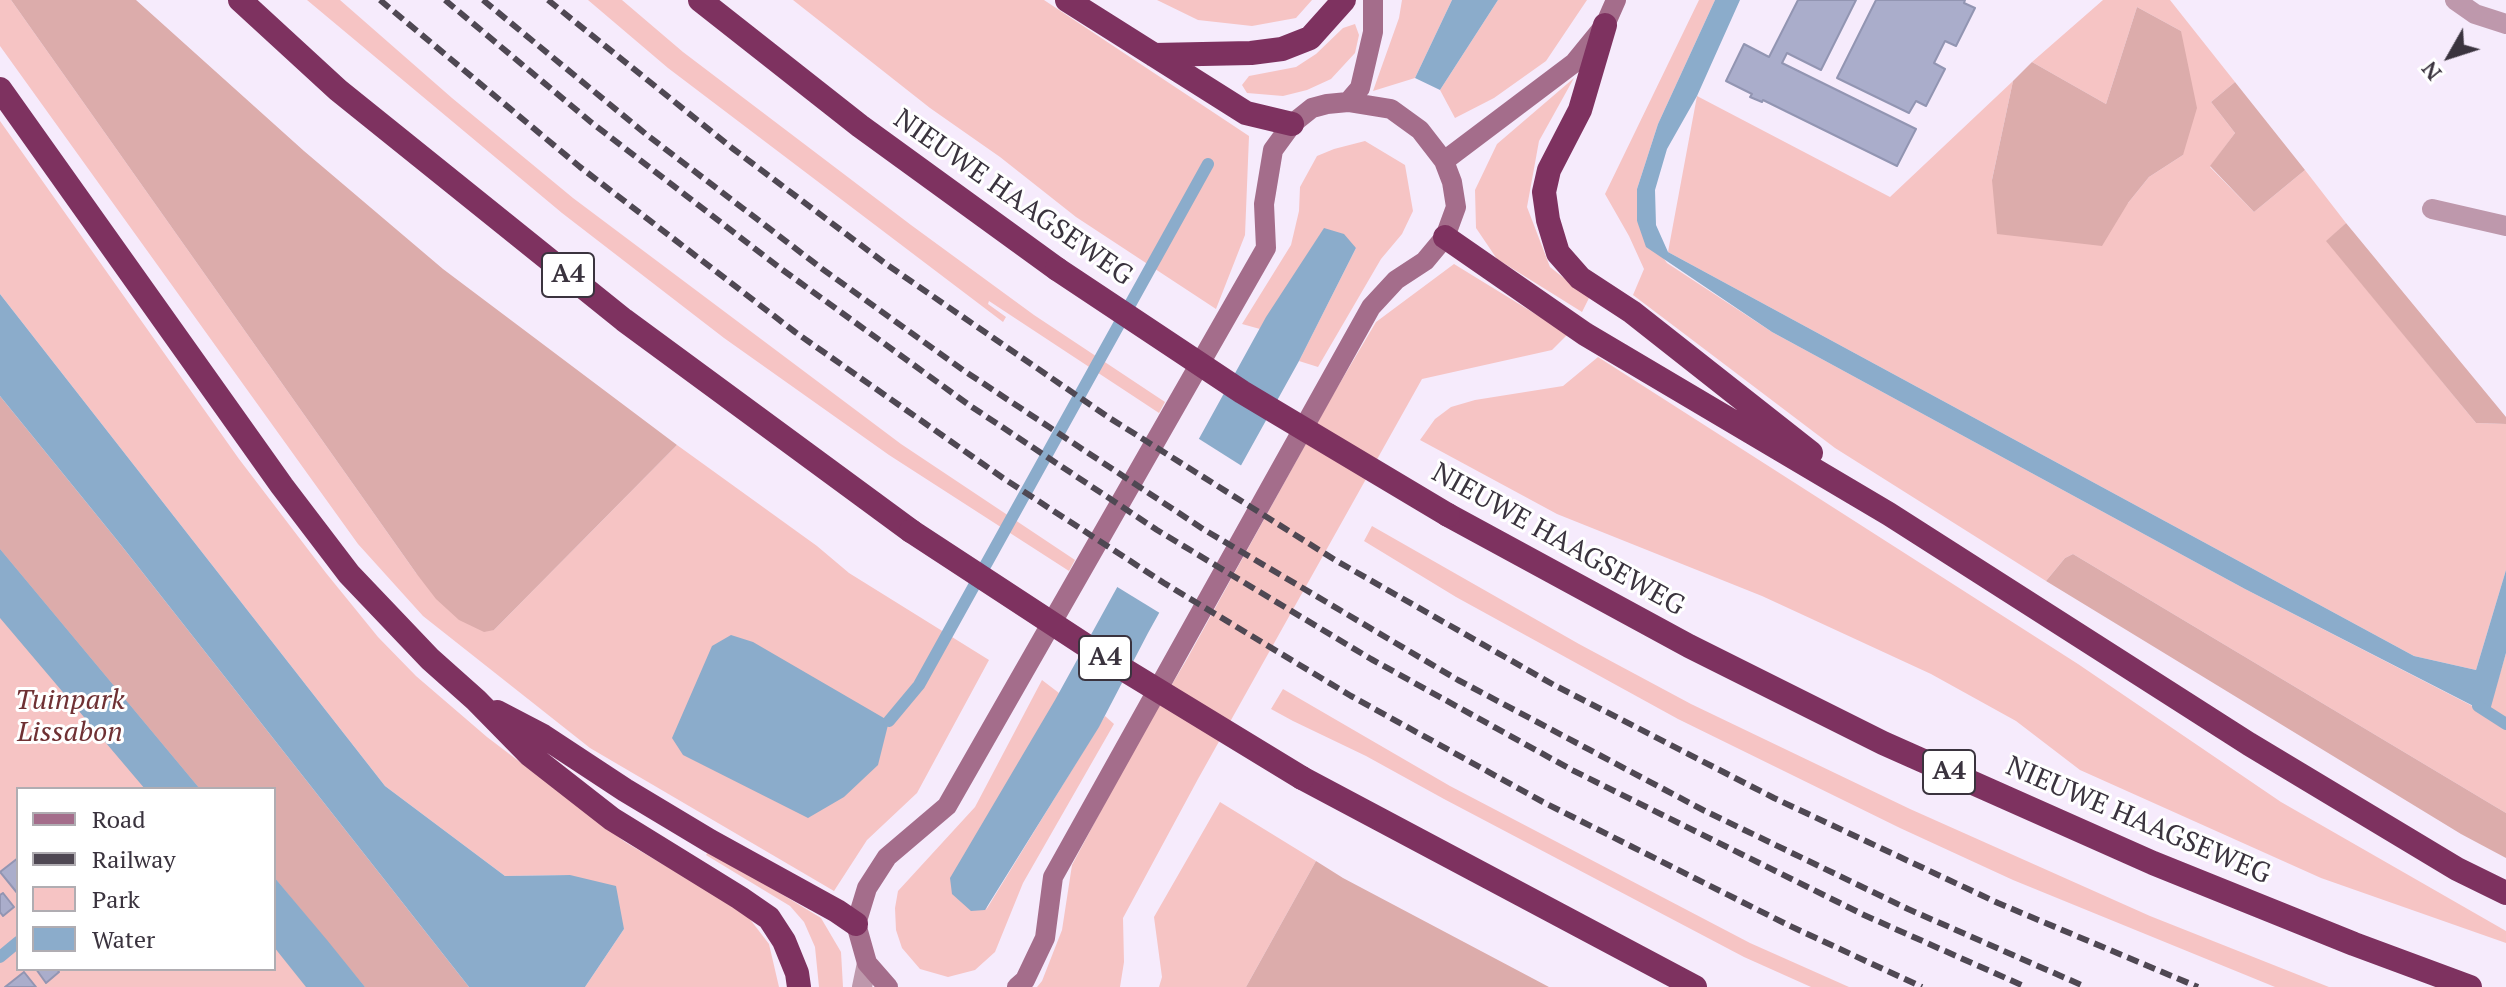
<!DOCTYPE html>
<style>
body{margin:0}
#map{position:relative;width:2506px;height:987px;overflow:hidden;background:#f6ebfc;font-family:"PT Serif",serif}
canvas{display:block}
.legend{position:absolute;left:16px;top:787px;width:260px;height:184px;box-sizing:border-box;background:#fff;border:2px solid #b0adb2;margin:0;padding:10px 14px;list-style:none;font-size:24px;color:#3a333e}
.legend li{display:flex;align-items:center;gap:16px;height:40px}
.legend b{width:40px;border:2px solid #b0adb2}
.north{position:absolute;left:2410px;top:16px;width:80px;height:80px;-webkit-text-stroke:6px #fff;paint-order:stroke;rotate:231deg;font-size:22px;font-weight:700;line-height:32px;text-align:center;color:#3a333e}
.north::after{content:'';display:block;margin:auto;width:28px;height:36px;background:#3a333e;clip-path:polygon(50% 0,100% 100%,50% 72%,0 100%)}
</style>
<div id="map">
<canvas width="2506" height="987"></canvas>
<ul class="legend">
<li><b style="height:10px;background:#a46d8b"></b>Road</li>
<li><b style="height:10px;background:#4f4853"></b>Railway</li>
<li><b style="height:22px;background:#f6c4c4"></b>Park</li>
<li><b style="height:22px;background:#8baccb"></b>Water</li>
</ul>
<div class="north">N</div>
</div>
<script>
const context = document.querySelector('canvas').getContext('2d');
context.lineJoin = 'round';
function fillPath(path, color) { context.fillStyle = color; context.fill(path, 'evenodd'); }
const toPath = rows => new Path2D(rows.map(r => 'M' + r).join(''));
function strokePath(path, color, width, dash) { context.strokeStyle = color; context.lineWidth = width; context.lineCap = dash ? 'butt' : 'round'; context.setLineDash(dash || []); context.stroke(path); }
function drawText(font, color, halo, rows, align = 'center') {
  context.font = font + ' "PT Serif",serif'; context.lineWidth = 6; context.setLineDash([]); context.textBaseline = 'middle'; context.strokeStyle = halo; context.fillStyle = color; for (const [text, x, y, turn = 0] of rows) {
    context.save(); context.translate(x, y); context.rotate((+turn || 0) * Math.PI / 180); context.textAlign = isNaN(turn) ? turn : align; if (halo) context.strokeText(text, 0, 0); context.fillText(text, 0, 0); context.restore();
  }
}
fillPath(toPath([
 [0,0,11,0,416,573,494,630,677,445,817,546,849,573,989,660,917,793,867,840,834,891,590,748,423,616,358,544,0,46],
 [307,0,340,0,452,98,573,198,901,444,1075,560,1069,571,889,455,724,338,562,213],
 [588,0,622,0,683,52,911,225,1034,315,1165,402,1159,413,989,301,988,304,1006,317,1003,322,668,68],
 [793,0,1044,0,1249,136,1245,235,1216,309,1076,217,1000,157,930,108],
 [1157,0,1312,0,1296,18,1252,26,1198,20],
 [1402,0,1452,0,1415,78,1373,91,1399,18],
 [1498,0,1587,0,1546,61,1494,98,1455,118,1440,90],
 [1699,0,1715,0,1658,124,1637,189,1637,221,1667,263,1772,332,2245,589,2488,714,2506,653,2506,813,2073,554,2065,558,2046,581,1835,448,1633,295,1644,269,1629,236,1605,194],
 [2103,0,2170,0,2235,82,2211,102,2235,133,2210,167,2254,212,2305,170,2346,223,2327,241,2476,423,2506,424,2506,570,2476,670,2414,656,1668,252,1697,96,1890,197,2013,81,1992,180,2128,203,2149,177,2183,155,2181,31,2137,7,2106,104,2032,62],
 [1355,24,1359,35,1355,53,1331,79,1307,90,1283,96,1247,93,1242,85,1249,76,1296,67,1316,54,1343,28],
 [1574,78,1539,141,1527,207,1550,267,1589,298,1582,312,1497,259,1476,228,1475,190,1497,144],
 [0,121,239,459,326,573,378,637,416,676,487,737,625,842,722,899,749,918,769,944,779,987,585,987,624,929,570,875,505,876,385,786,0,294],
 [1365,141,1405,165,1413,211,1402,234,1381,259,1318,367,1299,361,1356,248,1324,229,1260,329,1242,324,1291,245,1299,211,1300,187,1317,156,1334,149],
 [1454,264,1568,334,1552,350,1422,379,1198,779,1123,918,1124,962,1120,987,1037,987,1042,981,1062,930,1072,865,1137,743,1187,659,1331,398,1376,322],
 [1598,357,2078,664,2281,802,2506,931,2506,943,2321,878,2080,770,2016,721,1931,674,1762,596,1557,514,1420,440,1435,419,1451,407,1475,400,1563,386],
 [0,519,218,789,18,789,18,969,274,969,274,859,376,987,0,987],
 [1372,526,1579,644,1691,704,1910,809,2150,916,2329,987,2275,987,2013,880,1900,828,1678,719,1456,597,1364,541],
 [1042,680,1059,693,986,910,1105,716,1114,724,1023,883,995,952,975,970,948,977,920,969,902,948,896,930,895,908,898,891,975,807],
 [1283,689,1450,786,1750,943,1849,987,1811,987,1744,957,1444,799,1366,756,1293,721,1271,709],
 [1220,802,1316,861,1246,987,1159,987,1162,977,1154,917],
 [709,850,821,918,841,952,843,987,819,987,815,947,804,922,790,906,706,855]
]), '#f6c4c4');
fillPath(toPath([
 [11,0,136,0,304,151,443,269,677,445,494,630,484,632,459,620,436,599,416,573],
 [2137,7,2181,31,2197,108,2183,155,2149,177,2128,203,2102,246,1997,234,1992,180,2013,81,2032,62,2106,104],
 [2235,82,2305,170,2254,212,2210,166,2235,133,2211,102],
 [2346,223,2506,417,2506,424,2476,423,2326,241],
 [0,396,121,545,469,987,365,987,274,877,274,789,200,789,0,549],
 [2073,554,2506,813,2506,858,2461,834,2046,581,2065,558],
 [1316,861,1343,878,1549,987,1246,987]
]), '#dcacab');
fillPath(toPath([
 [1452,0,1498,0,1440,90,1415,78],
 [1715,0,1740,0,1697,96,1667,149,1655,190,1656,225,1668,252,2414,656,2476,670,2506,570,2506,653,2489,714,2245,589,1772,332,1646,247,1637,221,1637,189,1658,124],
 [1324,228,1344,234,1356,248,1299,361,1148,633,1099,727,985,910,971,911,952,894,950,878,1055,700,1266,317],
 [0,294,385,786,505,876,570,875,616,886,624,929,585,987,469,987,121,545,0,396],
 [0,549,200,789,145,789,0,618],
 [731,635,753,642,889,721,878,765,844,797,808,818,683,755,672,738,712,646],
 [274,877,327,940,365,987,306,987,274,947]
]), '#8baccb');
fillPath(toPath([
 [1196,437,1245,468,1163,615,1114,585]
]), '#f6ebfc');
strokePath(toPath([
 [2478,706,2506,724],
 [889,721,919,685,1208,164],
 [0,957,18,942]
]), '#8baccb', 12);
const building = toPath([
 [1798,0,1856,0,1821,70,1787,53,1782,63,1916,129,1897,166,1763,100,1762,102,1750,97,1752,94,1726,81,1744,44,1769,57,1798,0],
 [1876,0,1965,0,1964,3,1975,8,1956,46,1945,41,1934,63,1945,69,1926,106,1916,101,1909,113,1837,78,1876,0],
 [18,858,18,894,0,872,18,858],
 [3,893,14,907,3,916,0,912,0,895,3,893],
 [36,969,57,969,59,972,46,983,36,969],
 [24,972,36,987,5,987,24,972]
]);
fillPath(building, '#aaadcb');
strokePath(building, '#9295b2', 2);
strokePath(toPath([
 [2455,0,2475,14,2506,24],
 [2432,209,2506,226]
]), '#be98ac', 20);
strokePath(toPath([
 [862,987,867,963]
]), '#be98ac', 20);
strokePath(toPath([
 [1348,102,1360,88,1373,32,1373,0],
 [1444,161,1574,63,1605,25,1616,0],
 [888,987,867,963,856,924,867,888,887,857,947,806,1266,248,1264,204,1273,150,1292,124,1312,108,1327,104,1348,102,1391,109,1420,130,1444,161,1452,182,1456,207,1445,237,1425,261,1396,280,1371,307,1053,877,1045,938,1025,980,1017,987]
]), '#a46d8b', 20);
strokePath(toPath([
 [240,0,338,90,624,320,911,531],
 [700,0,860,126,1057,269],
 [1067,0,1246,113,1292,124],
 [1605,25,1580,110,1549,170,1544,192,1548,220,1558,253,1580,278,1632,312,1811,453],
 [1154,55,1251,53,1282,49,1310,38,1344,0],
 [0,89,282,486,349,574,430,659,476,700,530,755,612,819,740,898,769,918,784,941,797,973,799,987],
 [1445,237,1585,334,1889,514,2249,744,2457,869,2506,893],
 [1448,515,1689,646,1883,743,2153,863,2354,944,2470,987],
 [497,712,543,736,625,790,710,841,837,911,856,924],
 [1302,778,1695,987]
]), '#7e3260', 24);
strokePath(toPath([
 [380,0,580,167,795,332,1003,478,1164,583,1351,696,1543,802,1788,925,1922,987],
 [445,0,592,123,780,268,969,405,1157,530,1371,659,1572,770,1864,915,2026,987],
 [483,0,647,135,821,268,963,370,1203,529,1458,680,1703,810,1908,909,2086,987],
 [548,0,732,148,886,264,1108,417,1335,560,1554,685,1774,798,1998,903,2198,987]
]), '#4f4853', 6, [12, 6]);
strokePath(toPath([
 [1057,269,1242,392,1448,515],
 [911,531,1105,658,1302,778]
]), '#7e3260', 24);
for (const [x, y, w] of [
 [568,275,52],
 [1105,658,52],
 [1949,772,52]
]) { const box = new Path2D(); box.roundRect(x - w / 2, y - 22, w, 44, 6); context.fillStyle = '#fff'; context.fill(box); strokePath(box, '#3a333e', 2); }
drawText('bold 26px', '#3a333e', null, [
 ["A4",568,275],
 ["A4",1105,658],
 ["A4",1949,772]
]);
drawText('28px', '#3a333e', '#fff', [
 ["NIEUWE HAAGSEWEG",1013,198,35],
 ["NIEUWE HAAGSEWEG",1558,540,29],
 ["NIEUWE HAAGSEWEG",2138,821,23]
]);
drawText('italic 28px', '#6f3134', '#fff', [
 ["Tuinpark",70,701],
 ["Lissabon",70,733]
]);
</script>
